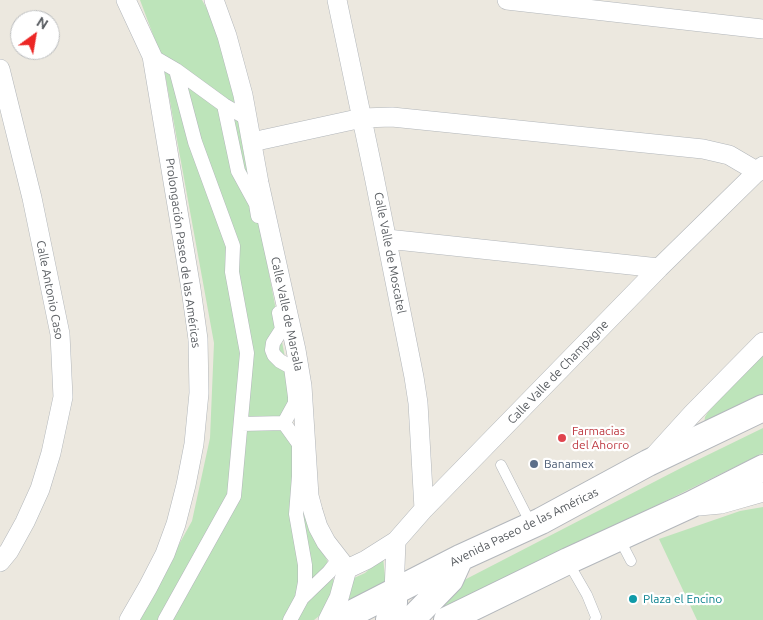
<!DOCTYPE html>
<meta charset="utf-8">
<style>
body{margin:0}
#map{position:relative;width:763px;height:620px;overflow:hidden;background:#ece8df;font-family:Ubuntu,sans-serif}
canvas{display:block}
.north{position:absolute;left:10px;top:10px;width:50px;height:50px;box-sizing:border-box;background:#fff;border:1px solid #bcbebf;border-radius:50%;rotate:32deg;font-size:14px;font-weight:700;line-height:20px;text-align:center;color:#585c60}
.north::after{content:'';display:block;margin:auto;width:18px;height:22px;background:#ec2624;clip-path:polygon(50% 0,100% 100%,50% 72%,0 100%)}
</style>
<div id="map">
<canvas width="763" height="620"></canvas>
<div class="north">N</div>
</div>
<script>
const context = document.querySelector('canvas').getContext('2d');
context.lineJoin = 'round';
function fillPath(path, color) { context.fillStyle = color; context.fill(path, 'evenodd'); }
const toPath = rows => new Path2D(rows.map(r => 'M' + r).join(''));
function strokePath(path, color, width, dash) { context.strokeStyle = color; context.lineWidth = width; context.lineCap = dash ? 'butt' : 'round'; context.setLineDash(dash || []); context.stroke(path); }
function drawText(font, color, halo, rows, align = 'center') {
  context.font = font + ' Ubuntu,sans-serif'; context.lineWidth = 4.5; context.setLineDash([]); context.textBaseline = 'middle'; context.strokeStyle = halo; context.fillStyle = color; for (const [text, x, y, turn = 0] of rows) {
    context.save(); context.translate(x, y); context.rotate((+turn || 0) * Math.PI / 180); context.textAlign = isNaN(turn) ? turn : align; if (halo) context.strokeText(text, 0, 0); context.fillText(text, 0, 0); context.restore();
  }
}
fillPath(toPath([
 [140,0,202,0,215,23,239,116,287,368,295,445,315,535,331,569,334,582,333,598,324,612,314,620,137,620,192,521,210,438,214,343,165,74,155,40],
 [763,353,763,401,704,425,705,417,708,412],
 [763,428,763,453,442,611,437,609,441,592,681,468],
 [763,507,763,620,697,620,659,539,740,511],
 [383,557,386,587,337,611,349,598,354,578,365,573]
]), '#bde4ba');
const service = toPath([
 [501,465,531,524],
 [619,538,631,561],
 [568,562,587,595,596,617,595,620]
]);
const pedestrian = toPath([
 [152,56,176,70,224,105,248,119],
 [224,105,238,171,256,204,258,216],
 [279,313,282,329,273,343,272,350,274,355,280,361,291,367,295,397,295,403,284,423],
 [241,424,284,423,299,444,299,476,296,514,305,565,305,582,302,598],
 [165,620,234,496,247,353,232,272,233,246,195,142,176,70],
 [290,620,302,598,329,572,339,559]
]);
const minor = toPath([
 [126,0,152,56,191,289,198,339,199,393,194,444,186,485,176,524,165,554,148,587,129,620],
 [214,0,227,36,243,95,259,183,296,350,302,386,309,496,313,511,318,527,326,542,347,569],
 [337,0,374,176,414,377,418,403,424,509],
 [507,0,763,29],
 [0,69,32,198,60,334,63,397,51,453,40,489,25,522,9,551,0,562],
 [252,142,362,118,392,117,703,149,729,155,758,172],
 [387,239,659,268],
 [654,456,693,413,763,342],
 [699,506,721,504,763,492],
 [347,569,366,560,396,541,424,509,659,268,763,166],
 [394,593,396,541],
 [328,620,339,598,347,569]
]);
const secondary = toPath([
 [339,620,460,558,541,521,648,463,763,408],
 [389,620,394,603,394,593],
 [411,620,450,580,460,558],
 [447,620,568,561,690,505,763,468]
]);
strokePath(service, '#b2b6ba', 11);
strokePath(pedestrian, '#b2b6ba', 15);
strokePath(minor, '#b2b6ba', 20);
strokePath(secondary, '#b3b7bc', 28);
strokePath(service, '#fff', 10);
strokePath(pedestrian, '#fff', 14);
strokePath(minor, '#fff', 19);
strokePath(secondary, '#fff', 26);
for (const [x, y, r, color] of [
 [562,438,5,"#e0444e"],
 [534,464,5,"#5c6f8a"],
 [633,599,5,"#0f9aa8"]
]) { const dot = new Path2D(); dot.arc(x, y, r, 0, 2 * Math.PI); context.fillStyle = color; context.fill(dot); strokePath(dot, '#fff', 2); }
drawText('12px', '#585c60', '#fff', [
 ["Prolongación Paseo de las Américas",183,253,82],
 ["Calle Valle de Moscatel",390,253,79],
 ["Calle Antonio Caso",50,290,79],
 ["Calle Valle de Marsala",287,314,78],
 ["Calle Valle de Champagne",558,372,-46],
 ["Avenida Paseo de las Américas",524,527,-26]
]);
drawText('12px', '#be3a42', '#fff', [
 ["Farmacias",572,431],
 ["del Ahorro",572,445]
], 'left');
drawText('12px', '#4e5e75', '#fff', [
 ["Banamex",544,464]
], 'left');
drawText('12px', '#0d838f', '#fff', [
 ["Plaza el Encino",643,599]
], 'left');
</script>
